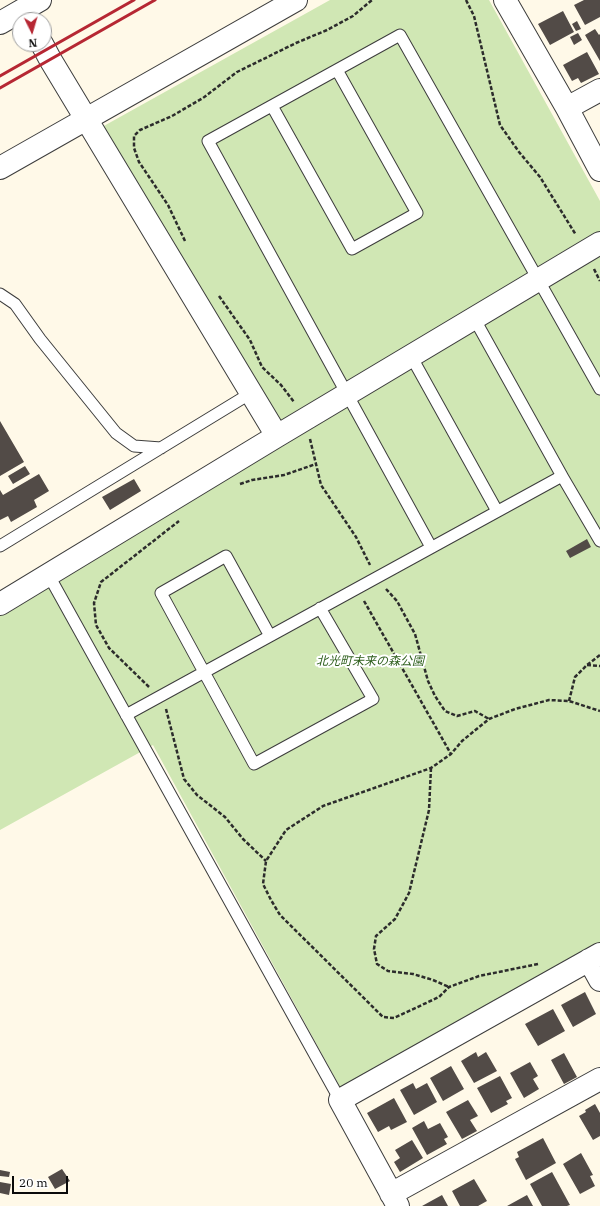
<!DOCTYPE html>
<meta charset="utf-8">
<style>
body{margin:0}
#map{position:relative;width:600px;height:1206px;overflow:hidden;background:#fff9e8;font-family:"IBM Plex Serif",serif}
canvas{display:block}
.north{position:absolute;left:12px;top:12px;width:40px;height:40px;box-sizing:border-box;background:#fff;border:1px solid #9d9d9d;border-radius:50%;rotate:175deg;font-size:11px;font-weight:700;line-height:16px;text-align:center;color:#0a0a0a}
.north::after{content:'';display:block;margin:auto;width:14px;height:18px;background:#b62733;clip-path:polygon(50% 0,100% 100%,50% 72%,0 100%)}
.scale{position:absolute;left:12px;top:1176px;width:56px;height:18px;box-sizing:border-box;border:2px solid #0a0a0a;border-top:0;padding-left:5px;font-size:12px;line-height:14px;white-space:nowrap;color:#0a0a0a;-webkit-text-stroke:3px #fff;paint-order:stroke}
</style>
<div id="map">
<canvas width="600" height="1206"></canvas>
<div class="north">N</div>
<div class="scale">20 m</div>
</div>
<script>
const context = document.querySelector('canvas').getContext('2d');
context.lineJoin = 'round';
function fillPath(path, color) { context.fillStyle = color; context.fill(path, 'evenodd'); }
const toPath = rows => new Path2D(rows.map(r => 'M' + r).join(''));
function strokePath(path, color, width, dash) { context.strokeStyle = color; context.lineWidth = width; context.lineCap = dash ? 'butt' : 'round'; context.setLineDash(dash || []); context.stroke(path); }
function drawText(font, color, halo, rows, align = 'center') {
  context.font = font + ' "IBM Plex Serif","Noto Sans JP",serif'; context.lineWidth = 4; context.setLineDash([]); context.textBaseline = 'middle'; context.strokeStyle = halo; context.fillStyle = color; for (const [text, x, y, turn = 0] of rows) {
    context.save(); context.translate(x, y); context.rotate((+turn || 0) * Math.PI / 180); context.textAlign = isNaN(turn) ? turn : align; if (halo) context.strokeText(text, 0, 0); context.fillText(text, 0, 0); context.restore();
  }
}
fillPath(toPath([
 [330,0,489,0,600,201,600,944,340,1087,153,745,0,830,0,609,288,443,102,127]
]), '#d0e7b4');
fillPath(toPath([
 [584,0,600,0,600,17,585,25,574,5],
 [563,11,574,32,550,45,538,24],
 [577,21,581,29,576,31,572,24],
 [595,29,599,35,600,34,600,61,585,35],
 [578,33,582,40,574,45,570,37],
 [587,52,599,74,581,83,578,78,572,81,563,65],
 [0,421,24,462,0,476],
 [25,466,30,474,13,484,8,476],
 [39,474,49,491,34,500,37,507,11,522,8,516,0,520,0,490,3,495],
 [134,479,141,491,110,510,102,497],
 [587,539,591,547,570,558,566,551],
 [585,992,596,1014,573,1027,561,1005],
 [553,1009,565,1031,538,1046,525,1024],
 [476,1052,478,1057,486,1052,497,1071,474,1083,461,1061],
 [564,1053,577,1077,564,1084,551,1060],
 [530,1062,538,1076,533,1079,539,1089,524,1098,510,1073],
 [451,1066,464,1089,443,1101,430,1078],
 [500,1076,512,1098,506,1101,508,1104,491,1113,477,1088],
 [413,1083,416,1089,427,1083,437,1102,414,1115,400,1090],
 [394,1098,407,1122,391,1130,389,1126,378,1132,367,1113],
 [468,1100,478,1116,470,1120,477,1131,462,1139,446,1112],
 [595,1104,600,1113,600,1136,593,1140,579,1116,586,1112,585,1110],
 [424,1121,428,1129,440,1123,448,1137,444,1139,447,1144,427,1155,412,1128],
 [543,1138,556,1163,526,1180,515,1159,519,1157,517,1152],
 [412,1140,423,1158,400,1172,394,1162,400,1158,395,1150],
 [581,1153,593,1175,590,1176,595,1186,580,1194,563,1164],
 [62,1169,70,1181,55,1189,48,1177],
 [0,1170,10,1172,9,1177,0,1176],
 [552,1172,570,1205,567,1206,542,1206,530,1184],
 [474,1179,487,1201,478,1206,460,1206,452,1191],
 [0,1182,11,1184,9,1195,0,1193],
 [442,1195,448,1206,422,1206],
 [527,1195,533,1206,507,1206]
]), '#524b47');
const service = toPath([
 [272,106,352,249,417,213,337,70],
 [0,294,15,304,40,339,116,433,134,446,161,448],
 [474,318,562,476],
 [411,356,497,511],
 [0,546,251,393],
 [431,547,208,141,400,35,600,389],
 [48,574,340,1100],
 [270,636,226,556,161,593,254,764,373,699,320,608],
 [126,715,562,476,600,541]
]);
const minor = toPath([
 [505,0,567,108,600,170],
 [0,23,40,0],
 [42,44,50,59,277,436],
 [567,108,600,90],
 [0,604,277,436,600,243],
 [589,960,600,980],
 [391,1194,600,1079],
 [398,1206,340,1100,600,954]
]);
const tertiary = toPath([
 [0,168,296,0]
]);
strokePath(service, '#3d3d3d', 13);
strokePath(minor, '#3d3d3d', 24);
strokePath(tertiary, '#3d3d3d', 24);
strokePath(toPath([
 [466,0,474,16,500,125,519,152,540,177,576,235],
 [185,241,168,205,139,162,134,148,134,136,140,130,172,116,203,98,237,72,296,43,327,30,353,16,372,0],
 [594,269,600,281],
 [219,296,250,340,262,367,281,385,294,402],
 [310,439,321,485,356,537,370,565],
 [240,484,252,480,284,475,316,464],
 [386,589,397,601,415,634,428,681,435,696,445,711,457,716,475,711,489,719],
 [364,601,451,754],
 [587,665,600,666],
 [149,687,109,648,96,625,94,603,101,582,179,521],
 [569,701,575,677,587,665,600,655],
 [166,709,184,779,197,795,225,817,243,839,266,861],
 [431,768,429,810,409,893,395,919,376,936,374,949,377,964,388,971,413,974,433,980,449,987],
 [538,964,479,976,449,987,439,997,394,1018,383,1017,280,915,271,900,263,884,266,861,286,830,323,806,431,768,451,754,462,741,489,719,515,709,549,700,569,701,600,711]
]), '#2c2c2c', 2.5, [4, 2]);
strokePath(service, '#fff', 11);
strokePath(minor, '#fff', 22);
strokePath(tertiary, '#fff', 22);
strokePath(toPath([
 [0,76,134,0],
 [0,88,155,0]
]), '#b62733', 3);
drawText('italic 12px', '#2e5f1d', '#fff', [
 ["北光町未来の森公園",370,662]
]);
</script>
